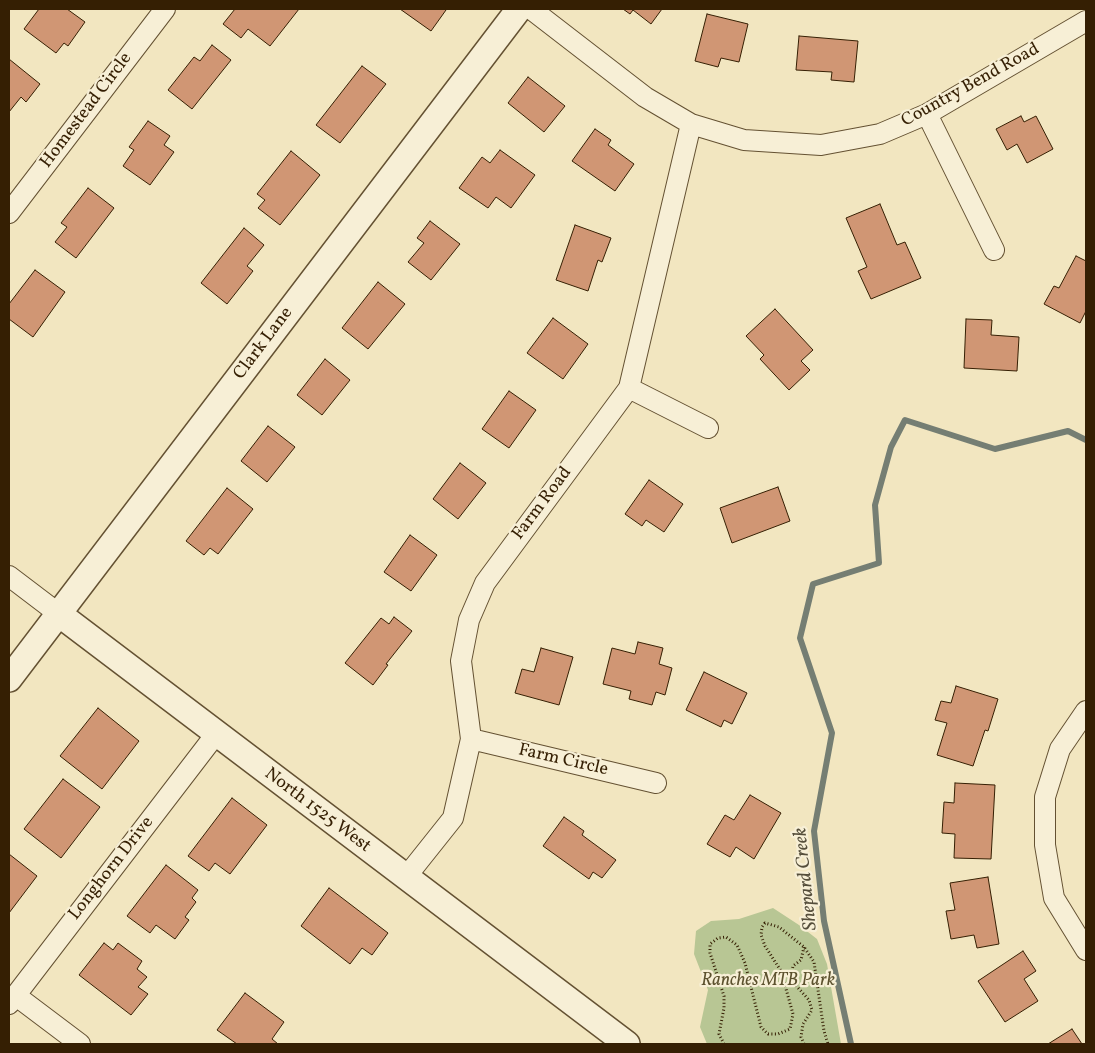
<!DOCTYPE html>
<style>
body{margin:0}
#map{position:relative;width:1095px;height:1053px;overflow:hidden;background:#f2e6c0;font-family:Vollkorn,serif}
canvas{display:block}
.frame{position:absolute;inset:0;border:10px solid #351f03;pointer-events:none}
</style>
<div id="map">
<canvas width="1095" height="1053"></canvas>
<div class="frame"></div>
</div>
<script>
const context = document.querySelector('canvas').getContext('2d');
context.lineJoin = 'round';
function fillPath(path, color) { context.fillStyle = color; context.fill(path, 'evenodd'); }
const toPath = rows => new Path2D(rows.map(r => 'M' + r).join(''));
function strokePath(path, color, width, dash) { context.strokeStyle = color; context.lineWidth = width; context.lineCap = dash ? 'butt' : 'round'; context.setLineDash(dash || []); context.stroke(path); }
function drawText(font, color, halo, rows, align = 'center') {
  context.font = font + ' Vollkorn,serif'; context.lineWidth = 4.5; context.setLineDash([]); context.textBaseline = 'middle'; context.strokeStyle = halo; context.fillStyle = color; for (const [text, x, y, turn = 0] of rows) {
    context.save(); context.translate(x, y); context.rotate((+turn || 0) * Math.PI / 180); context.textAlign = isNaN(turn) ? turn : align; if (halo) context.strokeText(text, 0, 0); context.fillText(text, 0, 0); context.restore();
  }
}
fillPath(toPath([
 [773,908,799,925,817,939,827,964,841,1044,707,1044,700,1027,708,990,694,954,696,931,711,921,739,919]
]), '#b8c694');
strokePath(toPath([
 [851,1044,824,921,814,831,832,733,800,638,813,584,879,563,875,505,891,447,905,420,995,449,1068,431,1086,440]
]), '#757e73', 6);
const building = toPath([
 [39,9,67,9,85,22,68,46,64,43,56,53,24,29,39,9],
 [235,9,299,9,270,46,248,29,241,38,223,24,235,9],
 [400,9,444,9,446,10,431,31,400,9],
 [623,9,662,9,651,24,633,10,630,14,623,9],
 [707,14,748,24,739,62,721,58,718,67,695,61,707,14],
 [799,36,858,41,854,82,831,80,832,72,796,70,799,36],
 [212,45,231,60,192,109,168,90,194,57,200,61,212,45],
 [9,59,40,84,26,102,21,97,9,112,9,59],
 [362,66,386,84,340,143,316,125,362,66],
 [528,77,565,106,544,132,508,103,528,77],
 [1021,116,1024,122,1036,116,1053,149,1027,163,1017,144,1007,150,996,129,1021,116],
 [148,121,170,136,164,145,174,152,150,185,123,166,134,150,129,147,148,121],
 [595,129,611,140,608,145,634,164,615,191,572,161,595,129],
 [500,150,535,175,511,208,496,197,488,208,459,188,482,157,490,163,500,150],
 [291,151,320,175,280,225,258,208,265,200,257,194,291,151],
 [88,188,114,208,76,258,55,242,67,227,61,223,88,188],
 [880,204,897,245,905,242,921,278,871,299,858,271,867,267,846,218,880,204],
 [430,221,460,244,431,280,408,262,424,243,417,238,430,221],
 [575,225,611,238,602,262,598,260,588,291,556,280,575,225],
 [244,228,264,245,247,266,253,271,227,304,201,283,244,228],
 [1076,256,1086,261,1086,311,1080,323,1044,304,1054,286,1059,288,1076,256],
 [35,270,65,292,33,337,9,319,9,304,35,270],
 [378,282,405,304,368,349,342,328,378,282],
 [775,309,813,350,801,361,810,370,789,390,760,359,764,355,746,336,775,309],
 [553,318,588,344,563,379,527,353,553,318],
 [966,319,992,320,991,335,1019,337,1017,371,964,368,966,319],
 [325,359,350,380,322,415,297,395,325,359],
 [509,391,536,410,509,448,482,429,509,391],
 [268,426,295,447,267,482,241,461,268,426],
 [460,463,486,483,458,519,433,499,460,463],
 [649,480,683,504,664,532,646,520,642,526,625,514,649,480],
 [778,487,790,521,732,543,720,508,778,487],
 [227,488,253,509,218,554,210,548,204,555,186,541,227,488],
 [410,535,437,555,411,591,384,572,410,535],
 [394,617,412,631,386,664,388,665,373,685,345,663,381,618,389,624,394,617],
 [638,642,663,648,659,664,672,668,665,695,656,692,652,705,629,699,631,691,603,684,612,648,635,654,638,642],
 [541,648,573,657,559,705,515,693,522,669,534,672,541,648],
 [704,672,747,693,732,724,724,720,721,727,686,710,704,672],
 [956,686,998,699,988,731,985,730,973,766,937,755,947,723,935,720,941,701,951,703,956,686],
 [98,708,139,741,102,789,60,756,98,708],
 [63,779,100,807,61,858,24,829,63,779],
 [955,783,995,785,991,859,954,858,955,834,942,833,944,802,954,803,955,783],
 [750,795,781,813,754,859,736,847,730,857,707,844,725,815,734,820,750,795],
 [232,798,267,825,230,874,215,863,209,871,188,856,232,798],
 [564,817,584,831,582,835,616,860,602,878,593,872,589,879,543,846,564,817],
 [9,854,37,876,9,913,9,854],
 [166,865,198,890,192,898,196,902,185,917,189,920,175,939,156,925,150,933,127,916,166,865],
 [988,877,999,944,977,948,974,935,951,939,946,911,955,910,950,883,988,877],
 [329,888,388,933,372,955,362,948,350,964,301,926,329,888],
 [104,943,113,950,118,943,142,961,137,969,147,977,138,987,148,994,131,1015,79,975,104,943],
 [1023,951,1036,971,1024,979,1038,1001,1005,1022,978,981,1023,951],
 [245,993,284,1022,272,1039,278,1044,237,1044,217,1030,245,993],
 [1072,1029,1082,1044,1048,1044,1072,1029]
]);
fillPath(building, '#d09674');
strokePath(building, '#351f03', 1);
const minor = toPath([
 [531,9,645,97,691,124,744,140,821,145,880,134,927,114,1086,21],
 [927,114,994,250],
 [9,213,165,9],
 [629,388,708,428],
 [9,576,59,614],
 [1086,711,1060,749,1045,797,1045,845,1054,898,1086,950],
 [471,739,656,783],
 [406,877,453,818,471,739,461,661,469,620,485,583,629,388,691,124],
 [15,995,80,1044],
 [9,1004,216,734]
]);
const tertiary = toPath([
 [59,614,627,1044],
 [9,679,519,9]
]);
strokePath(minor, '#645132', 22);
strokePath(tertiary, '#645132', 28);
strokePath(toPath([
 [724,1044,719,1034,724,1008,724,996,710,953,710,944,718,938,726,937,737,945,745,963,761,1027,768,1034,778,1034,790,1029,793,1014,781,971,765,946,761,935,762,927,765,923,779,927,804,947,814,962,824,1031,828,1044],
 [804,1044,801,1037,803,1024,812,1010,809,1000,790,979,793,966,801,960,804,947]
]), '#351f03', 3, [1, 2.5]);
strokePath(minor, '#f7efd6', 20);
strokePath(tertiary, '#f7efd6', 25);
drawText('18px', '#351f03', '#f7efd6', [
 ["Country Bend Road",971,86,-29],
 ["Homestead Circle",87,111,-53],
 ["Clark Lane",264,344,-53],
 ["Farm Road",543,504,-53],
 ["Farm Circle",563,761,13],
 ["North 1525 West",317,811,37],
 ["Longhorn Drive",112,869,-52]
]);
drawText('italic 18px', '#5c512e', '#f7efd6', [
 ["Ranches MTB Park",768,982]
]);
drawText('italic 19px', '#554e3b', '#f7efd6', [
 ["Shepard Creek",807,879,-96]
]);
</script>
